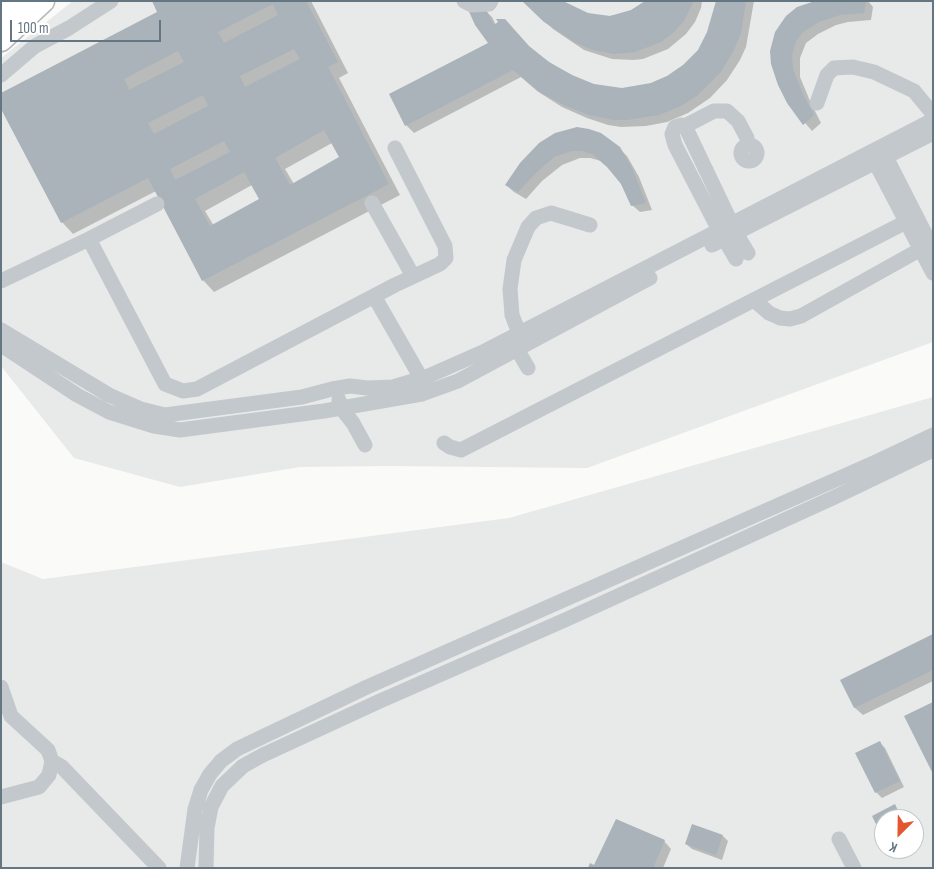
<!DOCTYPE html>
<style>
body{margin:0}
#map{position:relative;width:934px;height:869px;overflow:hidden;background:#fafaf8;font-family:"Sofia Sans Condensed",sans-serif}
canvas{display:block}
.frame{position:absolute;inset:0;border:2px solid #657683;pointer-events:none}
.north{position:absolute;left:874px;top:809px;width:50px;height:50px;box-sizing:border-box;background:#fff;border:1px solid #c1c8cd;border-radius:50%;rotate:203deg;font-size:14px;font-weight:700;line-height:20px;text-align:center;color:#657683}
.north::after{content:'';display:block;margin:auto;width:18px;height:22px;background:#e4572e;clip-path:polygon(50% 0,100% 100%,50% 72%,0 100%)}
.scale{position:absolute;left:10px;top:20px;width:151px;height:22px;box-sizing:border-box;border:2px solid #657683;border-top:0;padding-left:6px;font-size:15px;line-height:18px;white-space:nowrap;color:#657683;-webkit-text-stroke:4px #fff;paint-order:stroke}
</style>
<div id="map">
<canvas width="934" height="869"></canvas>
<div class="frame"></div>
<div class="north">K</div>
<div class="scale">100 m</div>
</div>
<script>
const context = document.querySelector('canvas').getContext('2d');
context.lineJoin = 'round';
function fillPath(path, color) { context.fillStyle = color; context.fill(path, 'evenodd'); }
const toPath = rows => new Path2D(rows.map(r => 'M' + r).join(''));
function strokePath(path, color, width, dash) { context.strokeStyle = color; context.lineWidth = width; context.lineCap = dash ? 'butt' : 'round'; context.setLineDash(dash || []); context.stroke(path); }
fillPath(toPath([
 [73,1,933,1,933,342,587,468,388,466,300,467,180,487,74,458,1,366,1,58],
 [933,397,933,868,1,868,1,562,43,579,509,518],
 [884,819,914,819,914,849,884,849]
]), '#e8e9e9');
fillPath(toPath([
 [153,1,311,1,348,73,339,78,400,195,214,292,203,280,156,191,73,234,62,222,1,106,159,13],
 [332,143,340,158,294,184,285,169],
 [252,185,261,200,214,226,205,211],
 [523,1,602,17,625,14,647,1,702,1,701,8,695,22,686,34,668,49,643,59,633,60,612,59,584,50,553,29],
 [717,1,754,1,746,47,740,60,727,80,710,98,688,113,667,122,646,126,621,127,608,125,587,118,562,107,537,91,521,77,414,133,406,125,489,43,484,9,492,17,496,25,524,42,538,55,560,69,585,82,611,89,642,87,675,73,699,51,712,23],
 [824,1,868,1,873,7,871,20,848,22,836,25,818,34,806,43,800,58,800,77,810,101,821,123,812,131,788,103,772,64],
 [540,144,619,148,627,156,639,177,652,210,640,212,632,205,628,194,615,174,601,161,590,158,580,158,562,165,542,181,526,199,514,192,506,185],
 [933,636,933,681,863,715,855,708,842,680],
 [880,743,885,748,904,787,882,798,876,792],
 [895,806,903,819,884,819,884,830,883,831,874,816],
 [723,836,728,841,722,860,692,849,686,844],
 [664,841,671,849,663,868,589,868]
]), '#0003');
fillPath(toPath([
 [152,1,306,1,338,62,328,67,389,184,202,281,148,178,61,223,1,109,1,93,157,12],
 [273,4,278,15,224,43,218,32],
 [294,49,300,59,245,87,240,76],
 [178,51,184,62,129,90,124,79],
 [203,95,208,106,154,134,148,123],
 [324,130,339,157,290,185,275,158],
 [224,141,230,152,175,180,170,169],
 [244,172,259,199,210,226,195,199],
 [522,1,563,1,588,13,610,16,631,10,645,1,694,1,684,21,674,32,661,42,635,52,614,54,593,50,576,43,544,22],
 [716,1,746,1,741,33,733,52,720,73,698,95,681,106,659,115,627,120,613,120,589,115,566,106,541,93,513,70,405,126,389,94,488,43,475,25,467,7,485,8,494,25,498,22,496,19,505,19,529,46,549,62,572,75,594,84,622,88,651,83,667,76,683,65,698,50,707,32],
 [815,1,866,1,864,13,840,15,819,22,803,32,796,41,792,55,793,69,802,92,814,115,803,125,787,103,778,85,771,64,770,51,775,32,786,16,797,7],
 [577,127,589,129,601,133,620,147,632,168,646,203,631,206,621,184,607,167,592,154,582,151,572,151,554,157,535,174,518,192,505,185,520,163,539,143,555,133],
 [933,634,933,670,854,708,840,680],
 [933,702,933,774,904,716],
 [880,741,900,781,875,793,855,753],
 [895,804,901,817,897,819,884,819,884,825,878,828,872,816],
 [616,819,665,840,653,868,588,868,590,863,594,865],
 [692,824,723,835,716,855,685,844]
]), '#aab3b9');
const highway = toPath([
 [1,15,18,1],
 [1,40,43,1]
]);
strokePath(highway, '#b4b9bd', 25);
strokePath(toPath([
 [464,1,472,5,489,4,491,1],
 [1,75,35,46,69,28,111,1],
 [817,103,827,75,834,68,853,67,874,72,914,91,933,114],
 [685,126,714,111,727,111,738,121,747,138,748,145],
 '741 153a8 8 0 1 1 16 0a8 8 0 1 1-16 0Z',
 [886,157,933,249],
 [875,162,933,273],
 [372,203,413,276],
 [89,239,157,204],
 [712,245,933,133],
 [736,259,719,230,675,145,672,134,675,127,681,125,685,126,736,233,748,253],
 [1,281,89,239,165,384,183,391,197,389,395,285,440,264,446,258,445,246,395,148],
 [374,296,421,378],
 [754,300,769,313,780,318,790,319,801,316,930,244],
 [1,330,109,395,141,409,165,415,302,397,332,389,350,386,367,388,393,387,426,377,485,351,933,120],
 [519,333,512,315,510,289,514,260,528,227,536,218,551,213,590,225],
 [1,345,77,395,109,412,154,426,180,430,324,411,422,394,458,381,650,278],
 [517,349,528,368],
 [339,400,341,408,353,423,365,445],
 [444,443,450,447,461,450,906,222],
 [1,687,11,716,48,750,52,761,49,775,39,787,1,797],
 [52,761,62,767,159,868],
 [839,839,854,868],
 [187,868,195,809,201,790,210,774,221,761,237,749,367,687,878,461,933,435],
 [206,868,207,828,211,807,222,786,243,766,263,755,380,701,565,620,837,496,933,450]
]), '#c3c8cc', 15);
strokePath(highway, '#fff', 22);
</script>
